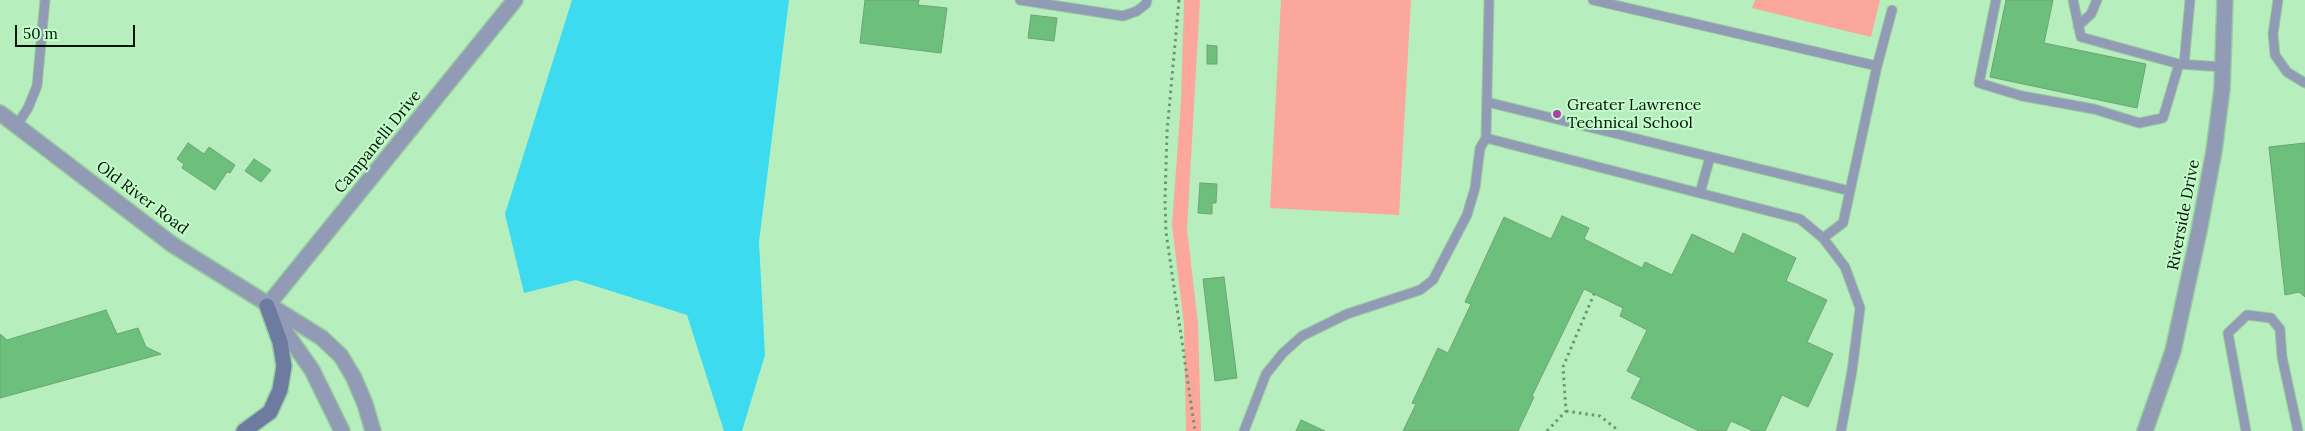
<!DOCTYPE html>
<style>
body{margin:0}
#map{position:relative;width:2305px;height:431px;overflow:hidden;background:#b7eebe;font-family:Lora,serif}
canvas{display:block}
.scale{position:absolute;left:15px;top:25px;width:120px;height:22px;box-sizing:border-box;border:2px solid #011304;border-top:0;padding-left:6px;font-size:15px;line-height:18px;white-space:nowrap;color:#011304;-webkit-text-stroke:4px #c4fccb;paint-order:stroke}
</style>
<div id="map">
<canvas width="2305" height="431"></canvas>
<div class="scale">50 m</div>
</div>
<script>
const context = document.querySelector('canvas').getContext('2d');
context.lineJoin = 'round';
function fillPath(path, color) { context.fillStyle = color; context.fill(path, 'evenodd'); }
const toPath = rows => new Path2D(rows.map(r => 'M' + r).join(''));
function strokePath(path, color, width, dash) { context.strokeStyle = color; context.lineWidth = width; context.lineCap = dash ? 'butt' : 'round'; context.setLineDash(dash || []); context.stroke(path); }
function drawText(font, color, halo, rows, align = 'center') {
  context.font = font + ' Lora,serif'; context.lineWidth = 4; context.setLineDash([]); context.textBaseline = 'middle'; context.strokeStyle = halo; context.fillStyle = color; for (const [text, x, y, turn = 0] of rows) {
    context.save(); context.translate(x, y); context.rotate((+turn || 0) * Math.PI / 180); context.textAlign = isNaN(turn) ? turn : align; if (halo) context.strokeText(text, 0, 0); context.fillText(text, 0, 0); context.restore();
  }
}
fillPath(toPath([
 [1184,0,1200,0,1187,229,1198,323,1201,431,1186,431,1184,325,1172,225,1181,101],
 [1281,0,1411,0,1399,215,1270,208],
 [1755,0,1880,0,1871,37,1752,8]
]), '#fca79b');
fillPath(toPath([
 [572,0,789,0,759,242,765,355,742,431,724,431,687,315,576,280,524,293,505,214]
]), '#3ddbf0');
const building = toPath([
 [865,0,919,0,918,5,947,8,941,53,860,43,865,0],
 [2006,0,2053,0,2044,43,2146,64,2137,108,1990,77,2006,0],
 [1031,15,1057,18,1054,41,1028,38,1031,15],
 [1207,45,1217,46,1217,64,1207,64,1207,45],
 [188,143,204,154,209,147,235,165,230,173,227,172,215,190,182,168,184,164,177,159,188,143],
 [2305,143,2305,297,2299,292,2285,295,2269,147,2305,143],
 [254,159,271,170,261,182,245,171,254,159],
 [1200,183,1217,184,1216,203,1212,203,1212,214,1198,213,1200,183],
 [1562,216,1589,228,1584,239,1642,268,1645,262,1672,275,1692,234,1734,254,1743,233,1796,258,1786,281,1827,300,1807,342,1833,354,1808,407,1782,395,1765,431,1753,431,1731,421,1726,431,1699,431,1631,398,1641,378,1627,371,1647,330,1620,316,1623,308,1584,289,1532,396,1534,397,1518,431,1403,431,1416,404,1412,403,1438,348,1448,353,1471,304,1465,302,1504,217,1551,239,1562,216],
 [1224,277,1237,378,1215,381,1203,279,1224,277],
 [106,310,117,334,138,328,146,347,161,354,0,398,0,334,7,340,106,310],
 [1301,420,1325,431,1296,431,1301,420]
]);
fillPath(building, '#6dc07b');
strokePath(building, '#6ea275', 1);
const service = toPath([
 [1020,0,1123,16,1137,11,1146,4,1147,0],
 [1593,0,1877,66],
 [1996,0,1979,83,2022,96,2094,109,2139,123,2163,118,2179,64,2223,67],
 [2073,0,2081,37,2179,64],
 [2278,0,2273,34,2275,55,2287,72,2305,83],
 [2078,26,2091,14,2097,0],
 [2184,64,2190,0],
 [1487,102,1850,191],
 [17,125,28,108,37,86,45,0],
 [1486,138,1489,0],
 [1700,193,1710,157],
 [1823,238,1843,223,1877,66,1892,10],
 [1244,431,1266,374,1283,353,1302,336,1347,314,1420,290,1433,280,1467,215,1475,188,1480,148,1486,138,1800,219,1823,238,1845,267,1860,308,1852,371,1841,431],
 [2246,431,2228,333,2247,315,2271,318,2280,329,2282,357,2298,431]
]);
const minor = toPath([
 [0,113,173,245,322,338,341,356,354,378,365,404,373,431],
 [267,306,515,0],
 [272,313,312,370,342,431],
 [2145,431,2173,351,2199,231,2214,151,2222,89,2225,0]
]);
const secondary = toPath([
 [244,431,270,412,280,390,284,366,280,342,267,306]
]);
strokePath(service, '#9acba0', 11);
strokePath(minor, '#9acba0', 18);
strokePath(secondary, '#9acba0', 18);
strokePath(toPath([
 [1179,0,1167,132,1165,201,1166,232,1195,431],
 [1566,411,1600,416,1619,431],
 [1547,431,1566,411,1563,367,1594,294]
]), '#6d9572', 3, [2.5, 4]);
strokePath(service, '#919bb5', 9);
strokePath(minor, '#919bb5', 15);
strokePath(secondary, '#6d7ba0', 15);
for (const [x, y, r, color] of [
 [1557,114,5,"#a842a7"]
]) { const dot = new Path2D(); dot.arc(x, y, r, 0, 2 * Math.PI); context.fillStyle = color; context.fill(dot); strokePath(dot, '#c4fccb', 2); }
drawText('16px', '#011304', '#c4fccb', [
 ["Greater Lawrence",1567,105],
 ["Technical School",1567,123]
], 'left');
drawText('16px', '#011304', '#c4fccb', [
 ["Campanelli Drive",378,142,-51],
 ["Old River Road",142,198,37],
 ["Riverside Drive",2184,215,-79]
]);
</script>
